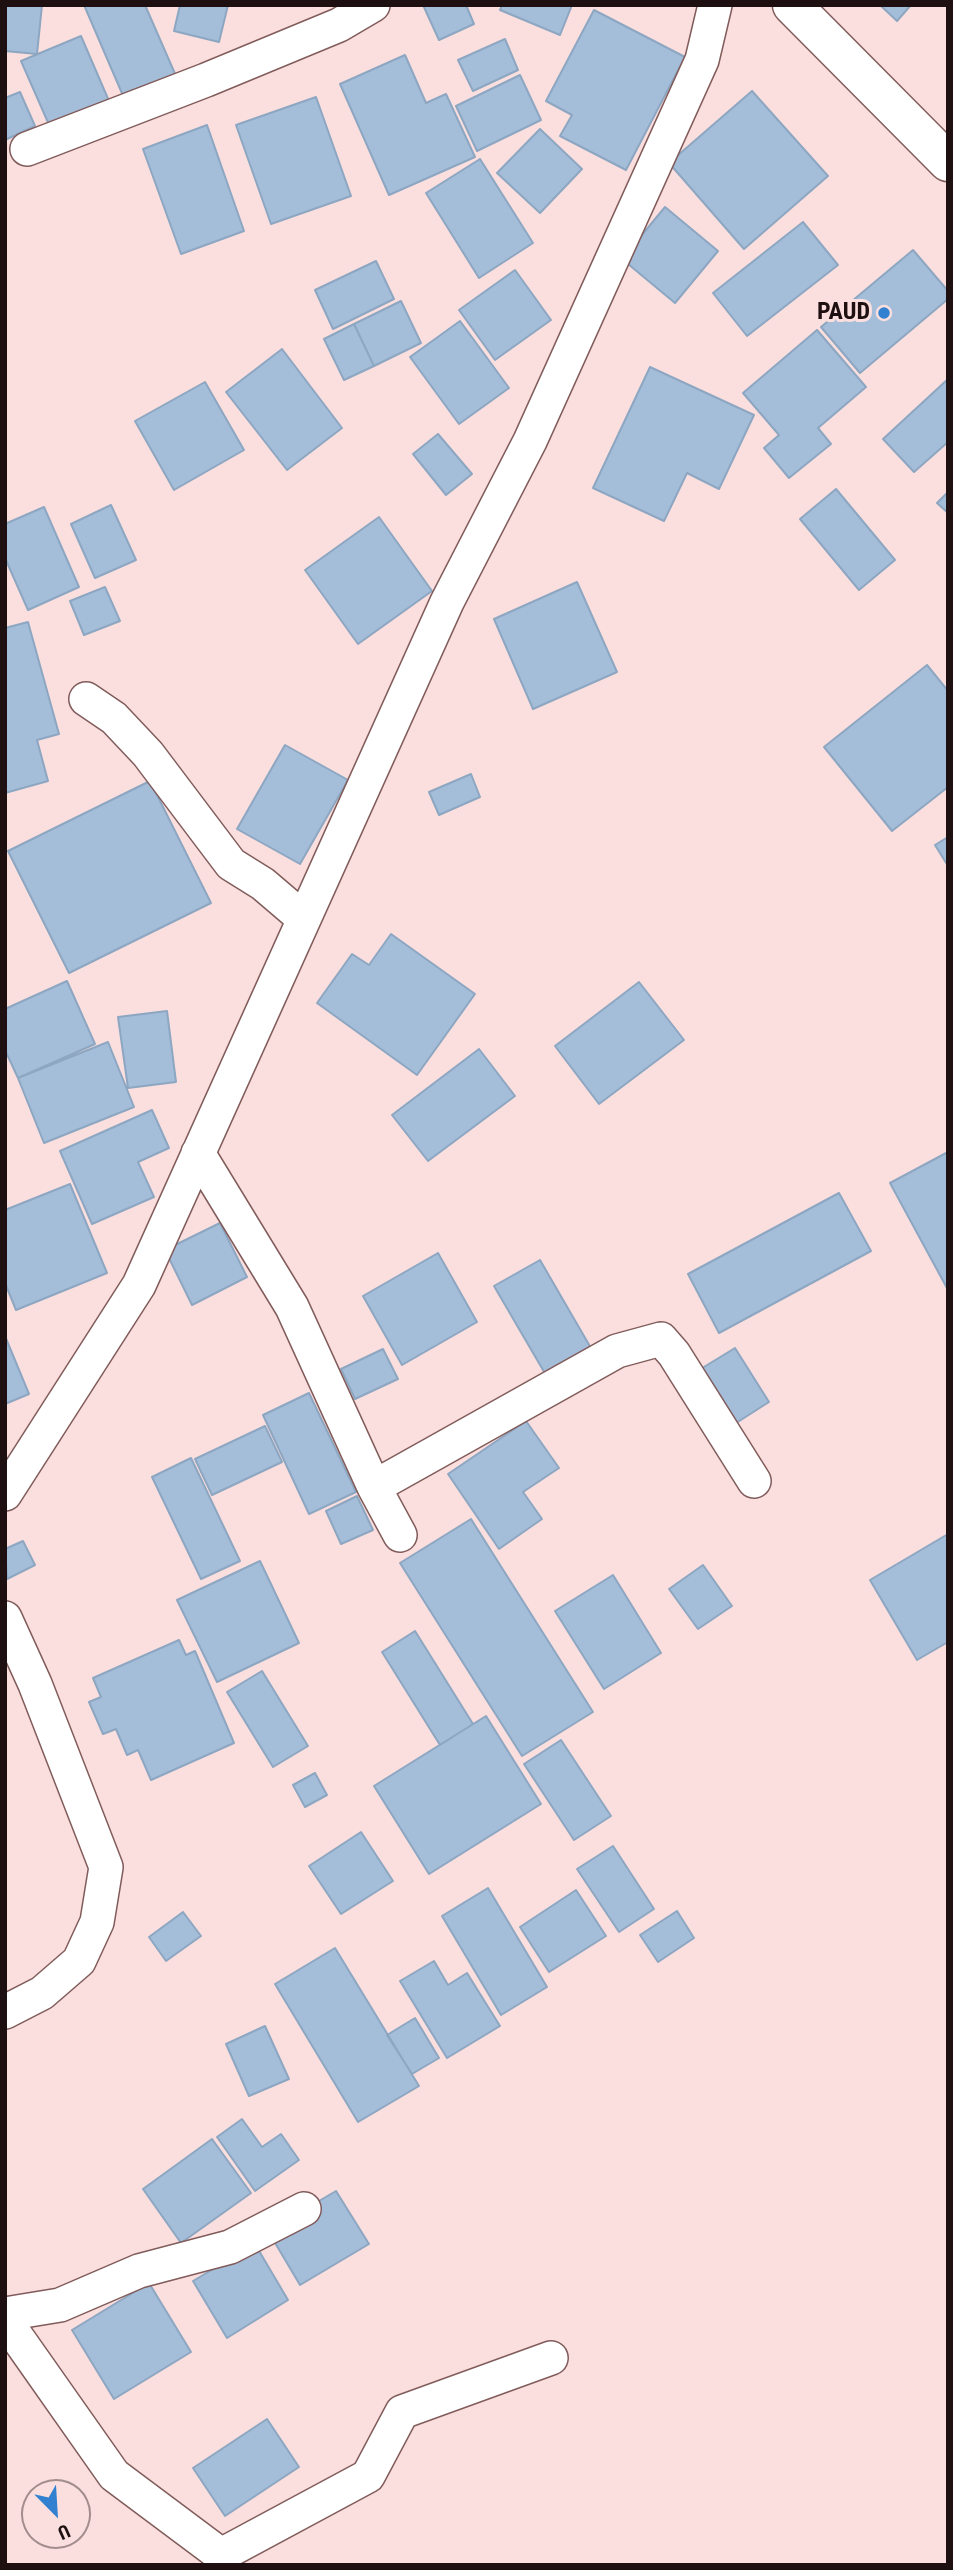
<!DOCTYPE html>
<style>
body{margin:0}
#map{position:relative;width:953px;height:2570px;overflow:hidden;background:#fadfde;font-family:"Roboto Condensed",sans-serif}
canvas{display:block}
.frame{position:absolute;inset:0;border:7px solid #1e1010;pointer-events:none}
.north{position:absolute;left:21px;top:2479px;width:70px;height:70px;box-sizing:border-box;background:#fadfde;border:2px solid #a28c8c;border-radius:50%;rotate:156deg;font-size:19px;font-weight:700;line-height:28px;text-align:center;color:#1e1010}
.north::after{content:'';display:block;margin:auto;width:24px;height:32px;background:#3181d0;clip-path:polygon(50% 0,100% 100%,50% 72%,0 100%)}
</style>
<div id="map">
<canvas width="953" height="2570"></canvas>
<div class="frame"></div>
<div class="north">U</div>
</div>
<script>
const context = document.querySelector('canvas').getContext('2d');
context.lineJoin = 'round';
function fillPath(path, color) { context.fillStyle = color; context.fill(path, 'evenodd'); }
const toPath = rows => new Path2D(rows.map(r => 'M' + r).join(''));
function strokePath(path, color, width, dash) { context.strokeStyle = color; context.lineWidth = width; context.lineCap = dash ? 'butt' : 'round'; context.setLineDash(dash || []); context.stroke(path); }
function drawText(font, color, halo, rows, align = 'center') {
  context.font = font + ' "Roboto Condensed",sans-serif'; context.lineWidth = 6; context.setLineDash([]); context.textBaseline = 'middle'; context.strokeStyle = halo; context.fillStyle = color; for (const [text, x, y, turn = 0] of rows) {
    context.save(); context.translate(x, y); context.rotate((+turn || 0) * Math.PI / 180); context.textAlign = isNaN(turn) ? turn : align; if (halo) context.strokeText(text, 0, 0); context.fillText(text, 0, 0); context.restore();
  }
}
const building = toPath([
 [5,5,42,5,37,54,5,51,5,5],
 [84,5,145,5,176,76,124,98,84,5],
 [180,5,228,5,219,42,174,31,180,5],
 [423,5,466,5,474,24,439,40,423,5],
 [502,5,572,5,560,35,500,10,502,5],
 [880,5,911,5,897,21,880,5],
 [594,10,685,57,626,170,560,136,572,115,546,101,594,10],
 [81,36,109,101,50,127,21,61,81,36],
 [505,39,518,70,473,91,458,60,505,39],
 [405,55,426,103,446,94,475,157,389,195,340,84,405,55],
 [520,75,541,120,477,151,456,106,520,75],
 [752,91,828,176,744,249,669,163,752,91],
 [20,92,35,126,5,140,5,98,20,92],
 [316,97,351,196,271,224,236,125,316,97],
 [207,125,244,231,181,254,143,149,207,125],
 [540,129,582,169,540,213,497,173,540,129],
 [480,159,533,243,479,278,426,193,480,159],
 [665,207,718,251,675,303,622,259,665,207],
 [803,222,838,265,747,336,713,293,803,222],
 [913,250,948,291,948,299,860,373,821,327,913,250],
 [376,261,394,299,333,329,315,290,376,261],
 [515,270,551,320,495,360,459,310,515,270],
 [401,301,421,343,374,366,354,324,401,301],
 [460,321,509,388,459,424,410,357,460,321],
 [354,324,374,366,344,380,324,339,354,324],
 [817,330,866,387,818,428,831,444,789,478,764,448,779,435,743,393,817,330],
 [282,349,342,428,287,470,226,392,282,349],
 [650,367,754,415,719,489,687,473,664,521,593,488,650,367],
 [948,379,948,442,914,472,883,439,948,379],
 [205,382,244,450,174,490,135,421,205,382],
 [438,434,472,474,446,495,413,454,438,434],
 [836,489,895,560,859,590,800,519,836,489],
 [948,492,948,513,937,503,948,492],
 [111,505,136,560,95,578,71,524,111,505],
 [44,507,79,587,28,610,5,558,5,524,44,507],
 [379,517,432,591,358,644,305,570,379,517],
 [577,582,617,672,533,709,494,619,577,582],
 [105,587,120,621,84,635,70,601,105,587],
 [28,622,59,734,37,740,48,781,5,793,5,628,28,622],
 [927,665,948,691,948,787,892,831,824,747,927,665],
 [285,745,348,780,300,864,237,829,285,745],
 [471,774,480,797,439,815,429,792,471,774],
 [150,781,211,903,69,973,8,851,150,781],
 [948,837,948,866,935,845,948,837],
 [391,934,475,994,417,1075,317,1003,352,954,369,965,391,934],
 [67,981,95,1044,18,1078,5,1050,5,1009,67,981],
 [639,982,684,1040,599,1104,555,1046,639,982],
 [167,1011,176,1082,128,1088,118,1017,167,1011],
 [108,1042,134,1107,44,1143,18,1078,108,1042],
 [479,1049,515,1096,428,1161,392,1115,479,1049],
 [152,1110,169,1148,138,1162,154,1197,92,1224,60,1151,152,1110],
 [948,1152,948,1290,890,1183,948,1152],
 [70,1184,107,1273,16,1310,5,1283,5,1210,70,1184],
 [839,1193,871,1251,719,1333,688,1274,839,1193],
 [220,1223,247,1277,192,1305,165,1250,220,1223],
 [438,1253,477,1322,402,1365,363,1296,438,1253],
 [540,1260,595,1355,550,1382,494,1286,540,1260],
 [5,1336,29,1394,5,1404,5,1336],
 [735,1348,769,1402,733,1425,699,1370,735,1348],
 [383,1349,398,1379,355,1399,341,1369,383,1349],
 [309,1393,356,1492,309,1514,263,1415,309,1393],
 [526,1421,559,1468,523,1492,542,1519,499,1549,448,1474,526,1421],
 [265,1426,282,1462,212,1495,195,1459,265,1426],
 [191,1458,240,1561,201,1579,152,1477,191,1458],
 [357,1496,373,1530,341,1544,326,1511,357,1496],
 [471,1519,593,1712,522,1756,400,1563,471,1519],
 [948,1534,948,1642,917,1660,870,1580,948,1534],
 [23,1541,35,1565,7,1579,5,1549,23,1541],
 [260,1561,299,1643,217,1682,177,1600,260,1561],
 [703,1565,732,1606,698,1629,669,1589,703,1565],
 [613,1575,661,1653,604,1689,555,1611,613,1575],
 [415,1631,473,1724,440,1745,382,1652,415,1631],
 [179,1640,186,1655,195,1651,234,1743,151,1780,138,1750,127,1755,116,1729,103,1734,89,1702,101,1697,93,1678,179,1640],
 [262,1671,308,1746,273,1767,227,1692,262,1671],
 [486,1716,541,1804,429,1874,374,1786,486,1716],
 [561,1740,611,1816,574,1840,524,1764,561,1740],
 [315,1773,327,1795,305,1807,293,1785,315,1773],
 [361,1832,393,1881,341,1914,309,1866,361,1832],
 [613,1846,654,1909,619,1932,577,1869,613,1846],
 [488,1888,547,1987,501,2015,442,1916,488,1888],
 [576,1890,606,1936,549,1972,520,1927,576,1890],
 [677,1911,694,1938,658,1962,640,1935,677,1911],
 [183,1912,201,1936,166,1961,149,1937,183,1912],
 [335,1948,419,2086,358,2122,275,1984,335,1948],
 [434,1961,448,1985,467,1973,500,2026,447,2058,400,1981,434,1961],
 [415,2018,439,2058,412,2074,387,2035,415,2018],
 [265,2026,289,2079,249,2096,226,2044,265,2026],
 [242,2119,262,2147,281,2134,299,2160,255,2191,217,2137,242,2119],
 [212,2139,251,2193,181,2243,143,2189,212,2139],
 [336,2191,369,2244,300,2285,268,2231,336,2191],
 [255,2244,288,2300,227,2338,193,2281,255,2244],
 [149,2283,191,2352,114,2399,72,2330,149,2283],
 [267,2419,299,2467,225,2516,193,2468,267,2419]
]);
fillPath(building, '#a4bdd9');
strokePath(building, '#8da6c1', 2);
const street = toPath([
 [27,149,206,80,339,25,373,5],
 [86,699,114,718,148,754,231,864,263,884,304,919],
 [198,1153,292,1307,374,1487,400,1535],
 [374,1487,617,1351,661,1339,674,1354,754,1481],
 [5,1494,139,1285,447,602,530,441,702,60,715,5],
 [5,1618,35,1684,106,1867,97,1922,79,1961,42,1993,5,2012],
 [5,2314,60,2305,139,2271,230,2247,304,2209],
 [5,2320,114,2475,221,2555,368,2476,402,2412,551,2358]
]);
const secondary = toPath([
 [792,5,948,162]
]);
strokePath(street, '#815c5b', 36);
strokePath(secondary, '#815c5b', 41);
strokePath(street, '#fff', 33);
strokePath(secondary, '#fff', 38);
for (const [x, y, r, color] of [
 [884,313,7,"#3181d0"]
]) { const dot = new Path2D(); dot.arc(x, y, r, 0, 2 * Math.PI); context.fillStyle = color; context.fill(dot); strokePath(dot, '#fadfde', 2.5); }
drawText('bold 24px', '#1e1010', '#fadfde', [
 ["PAUD",870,313]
], 'right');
</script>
